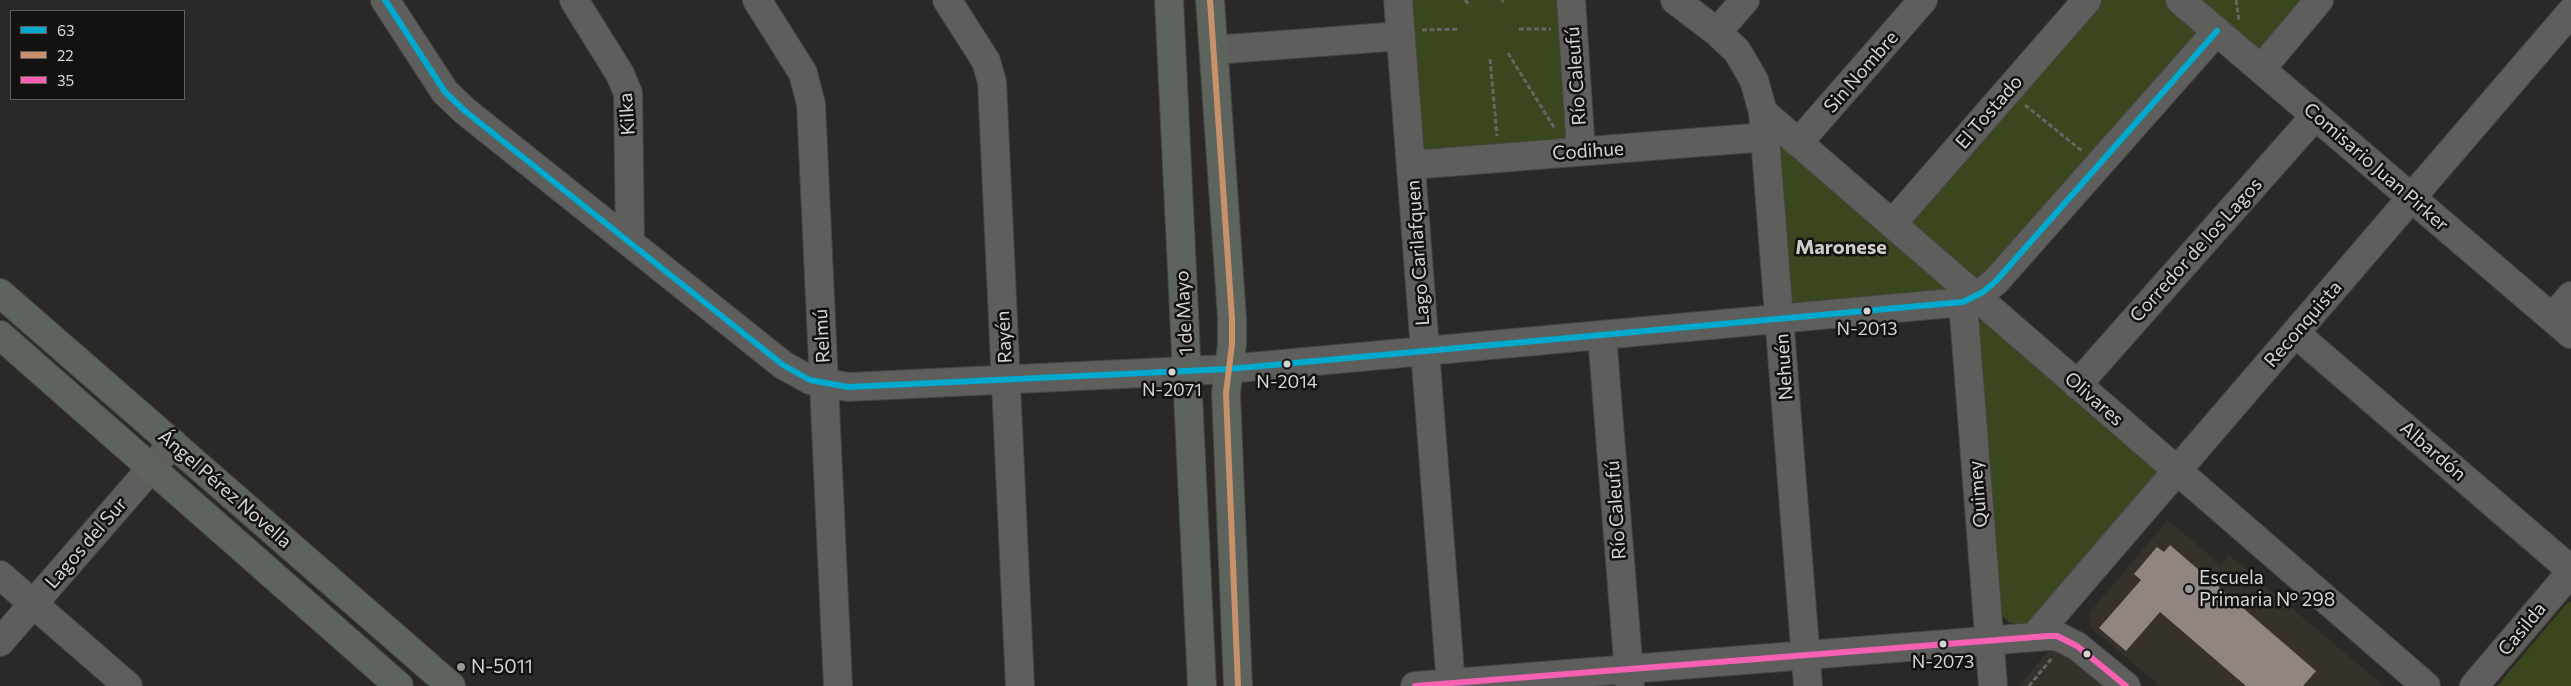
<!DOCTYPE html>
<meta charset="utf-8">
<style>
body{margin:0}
#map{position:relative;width:2571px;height:686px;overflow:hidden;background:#2a2927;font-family:Commissioner,sans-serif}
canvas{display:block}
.legend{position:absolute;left:10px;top:10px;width:175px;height:90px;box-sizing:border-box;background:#131211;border:1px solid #61605f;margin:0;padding:6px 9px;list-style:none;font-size:15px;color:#d6d5d3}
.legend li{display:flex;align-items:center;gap:10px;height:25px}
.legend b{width:25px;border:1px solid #61605f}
</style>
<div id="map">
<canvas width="2571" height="686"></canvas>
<ul class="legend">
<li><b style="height:6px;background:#00a9ce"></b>63</li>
<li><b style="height:6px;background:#c7916a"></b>22</li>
<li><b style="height:6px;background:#f860b3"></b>35</li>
</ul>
</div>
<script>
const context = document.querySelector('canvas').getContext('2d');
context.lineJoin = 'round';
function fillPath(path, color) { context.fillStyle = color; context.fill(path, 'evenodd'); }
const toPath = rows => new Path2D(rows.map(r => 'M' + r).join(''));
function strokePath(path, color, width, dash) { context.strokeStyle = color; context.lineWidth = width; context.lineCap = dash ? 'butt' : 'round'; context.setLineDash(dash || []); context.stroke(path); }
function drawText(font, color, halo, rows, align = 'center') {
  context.font = font + ' Commissioner,sans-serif'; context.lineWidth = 5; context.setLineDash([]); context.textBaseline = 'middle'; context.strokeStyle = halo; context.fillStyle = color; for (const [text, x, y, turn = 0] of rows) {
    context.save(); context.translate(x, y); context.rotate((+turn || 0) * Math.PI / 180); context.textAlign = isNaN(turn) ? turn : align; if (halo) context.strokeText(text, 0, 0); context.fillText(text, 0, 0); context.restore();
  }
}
fillPath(toPath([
 [2168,520,2221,565,2229,555,2384,686,2160,686,2092,629,2089,613],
 [2054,644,2105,686,2019,686]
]), '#36322b');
fillPath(toPath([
 [1407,0,1562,0,1571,129,1565,142,1431,153,1422,150],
 [2099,0,2166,0,2191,21,2197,33,1989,276,1977,281,1913,226,1912,219],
 [2196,0,2309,0,2264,48,2257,48],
 [1782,145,1945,286,1942,290,1799,304,1792,301,1790,298,1778,149],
 [1984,319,2157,468,2156,475,2031,620,2024,625,2010,623,2000,614,1977,324],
 [2571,602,2571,686,2497,686,2567,603]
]), '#3a461d');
fillPath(toPath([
 [2170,545,2316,671,2303,686,2246,686,2160,612,2126,651,2099,628,2141,580,2134,574,2157,547,2164,552]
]), '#908580');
const minor = toPath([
 [385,0,445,92,465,111,783,365,810,380,848,387,1228,369,1963,302,1983,292,1996,281,2217,31],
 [574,0,620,74,628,93,630,242],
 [757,0,803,73,811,104,838,686],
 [947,0,986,61,992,82,1020,686],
 [1398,0,1451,686],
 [1571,0,1581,151],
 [1675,0,1717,32,1737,51,1754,80,1763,112,1808,686],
 [2180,0,2571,334],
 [1717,32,1745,0],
 [1214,50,1401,36],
 [2261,69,2319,0],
 [1763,112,2426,686],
 [1798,143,1923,0],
 [1411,165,1766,137],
 [1892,224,2087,0],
 [1963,302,1993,686],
 [2552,318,2571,296],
 [2295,333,2571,570],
 [1602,335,1630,686],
 [2077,385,2315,116],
 [0,575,128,686],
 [2034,637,2571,12],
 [0,642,173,443],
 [1415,686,2048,636,2057,636,2077,646,2126,686],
 [2474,686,2571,572]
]);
const major = toPath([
 [1169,0,1202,686],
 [1210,0,1232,318,1232,344,1226,393,1238,686],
 [0,293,451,686],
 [0,335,399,686]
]);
strokePath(minor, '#464543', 30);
strokePath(major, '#464543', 30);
strokePath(toPath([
 [1465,0,1470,6],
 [2236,0,2239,20],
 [1502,2,1503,0],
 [1519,29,1551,29],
 [1422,30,1459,29],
 [1508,53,1555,129],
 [1490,59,1497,136],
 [2025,105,2082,151],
 [2029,686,2052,658]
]), '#666564', 3, [5, 2.5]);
strokePath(minor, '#5e5e5d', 28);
strokePath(major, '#5d635d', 28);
strokePath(toPath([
 [385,0,445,92,465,111,783,365,810,380,848,387,1228,369,1963,302,1983,292,1996,281,2217,31]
]), '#00a9ce', 6);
strokePath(toPath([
 [1210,0,1232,318,1232,344,1226,393,1238,686]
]), '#c7916a', 6);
strokePath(toPath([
 [1415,686,2048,636,2057,636,2077,646,2126,686]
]), '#f860b3', 6);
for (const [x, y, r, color] of [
 [1867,311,4.5,"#d6d5d3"],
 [1287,364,4.5,"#d6d5d3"],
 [1172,372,4.5,"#d6d5d3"],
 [2189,589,5,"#9a9997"],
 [1943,644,4.5,"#d6d5d3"],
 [2087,654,4.5,"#d6d5d3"],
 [461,667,5,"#9a9997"]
]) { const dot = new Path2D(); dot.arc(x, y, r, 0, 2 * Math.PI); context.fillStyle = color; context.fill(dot); strokePath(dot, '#131211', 2); }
drawText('18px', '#d6d5d3', '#131211', [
 ["N-2013",1867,329],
 ["N-2014",1287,382],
 ["N-2071",1172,390],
 ["N-2073",1943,662]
]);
drawText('19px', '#d6d5d3', '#131211', [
 ["Sin Nombre",1861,72,-49],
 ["Río Caleufú",1576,76,-94],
 ["El Tostado",1989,112,-49],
 ["Kilka",627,114,-94],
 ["Codihue",1588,151,-4],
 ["Comisario Juan Pirker",2376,167,41],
 ["Corredor de los Lagos",2196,250,-48],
 ["Lago Carilafquen",1418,253,-94],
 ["1 de Mayo",1184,313,-93],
 ["Reconquista",2303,324,-49],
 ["Relmú",822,336,-93],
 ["Rayén",1004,337,-93],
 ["Nehuén",1784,367,-94],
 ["Olivares",2094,399,41],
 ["Albardón",2433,451,41],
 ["Ángel Pérez Novella",225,489,41],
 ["Quimey",1978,494,-95],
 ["Río Caleufú",1616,510,-94],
 ["Lagos del Sur",86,543,-49],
 ["Casilda",2522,629,-50]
]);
drawText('19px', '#d6d5d3', '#131211', [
 ["Escuela",2199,578],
 ["Primaria Nº 298",2199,600],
 ["N-5011",471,667]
], 'left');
drawText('bold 20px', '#cfcdc9', '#131211', [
 ["Maronese",1841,247]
]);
</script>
